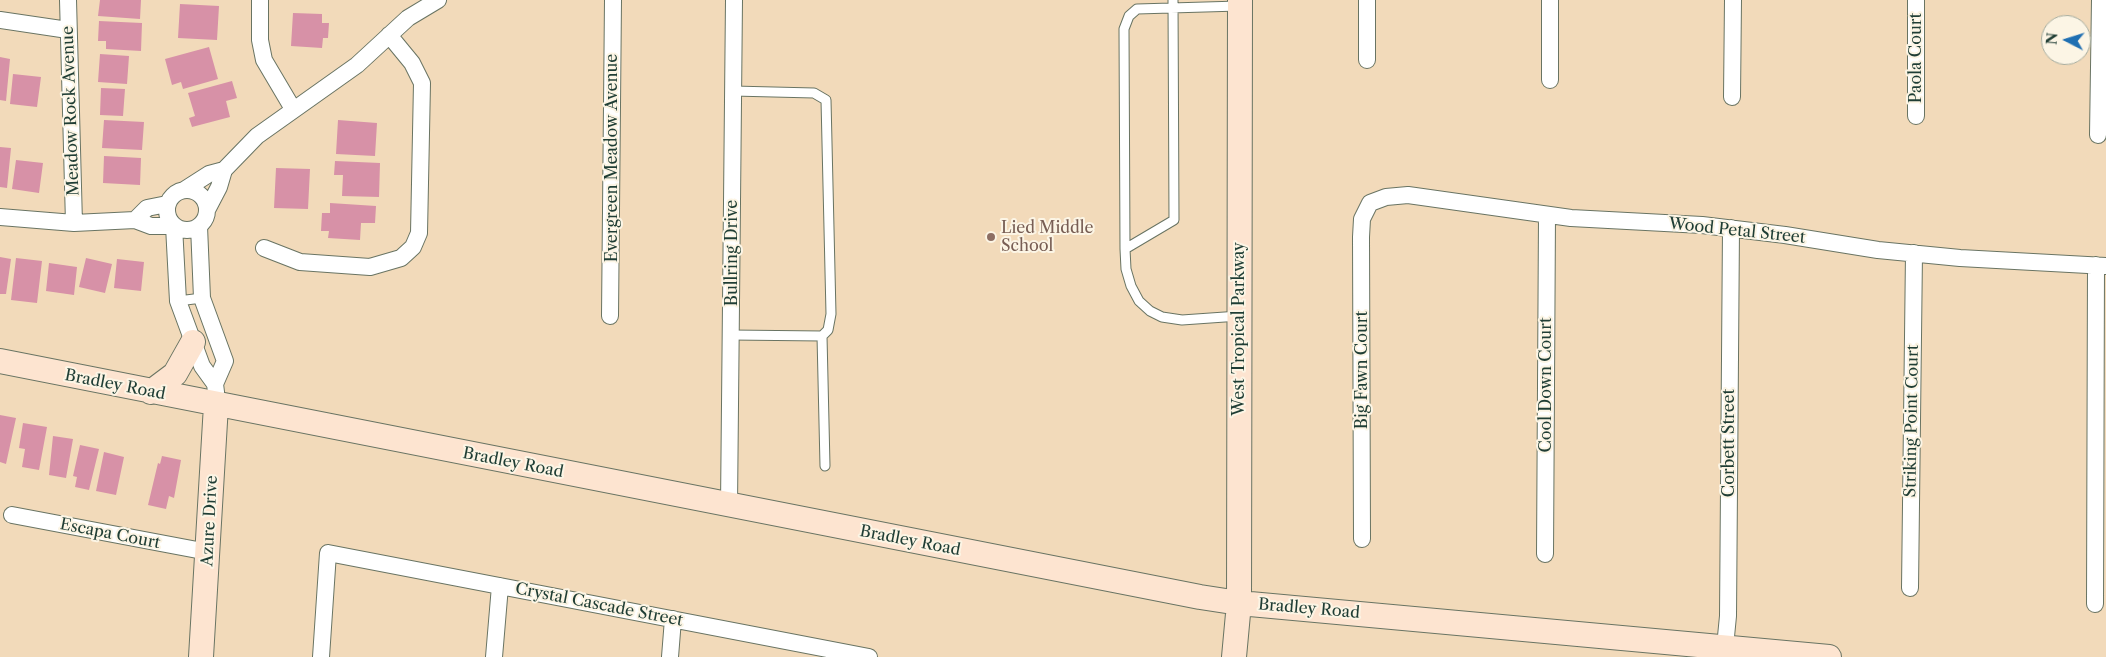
<!DOCTYPE html>
<style>
body{margin:0}
#map{position:relative;width:2106px;height:657px;overflow:hidden;background:#f2daba;font-family:"Libre Caslon Text",serif}
canvas{display:block}
.north{position:absolute;left:2041px;top:15px;width:50px;height:50px;box-sizing:border-box;background:#fcf5e5;border:1px solid #a4ab9e;border-radius:50%;rotate:275deg;font-size:14px;font-weight:700;line-height:20px;text-align:center;color:#1f3d34}
.north::after{content:'';display:block;margin:auto;width:18px;height:22px;background:#1f6fb2;clip-path:polygon(50% 0,100% 100%,50% 72%,0 100%)}
</style>
<div id="map">
<canvas width="2106" height="657"></canvas>
<div class="north">N</div>
</div>
<script>
const context = document.querySelector('canvas').getContext('2d');
context.lineJoin = 'round';
function fillPath(path, color) { context.fillStyle = color; context.fill(path, 'evenodd'); }
const toPath = rows => new Path2D(rows.map(r => 'M' + r).join(''));
function strokePath(path, color, width, dash) { context.strokeStyle = color; context.lineWidth = width; context.lineCap = dash ? 'butt' : 'round'; context.setLineDash(dash || []); context.stroke(path); }
function drawText(font, color, halo, rows, align = 'center') {
  context.font = font + ' "Libre Caslon Text",serif'; context.lineWidth = 4; context.setLineDash([]); context.textBaseline = 'middle'; context.strokeStyle = halo; context.fillStyle = color; for (const [text, x, y, turn = 0] of rows) {
    context.save(); context.translate(x, y); context.rotate((+turn || 0) * Math.PI / 180); context.textAlign = isNaN(turn) ? turn : align; if (halo) context.strokeText(text, 0, 0); context.fillText(text, 0, 0); context.restore();
  }
}
fillPath(toPath([
 [100,0,141,0,140,19,98,16],
 [180,4,219,6,217,40,178,38],
 [293,13,322,14,322,23,329,23,328,38,323,38,322,48,291,46],
 [99,21,142,23,141,51,106,49,106,41,98,41],
 [209,47,218,79,183,89,181,82,172,85,165,59],
 [100,54,129,56,127,84,98,82],
 [0,57,10,59,6,101,0,100],
 [13,74,41,77,37,107,10,104],
 [232,81,237,98,226,101,230,117,192,127,189,118,195,116,188,93],
 [101,88,125,89,123,116,100,115],
 [104,120,144,122,142,150,102,148],
 [338,120,377,123,375,156,336,154],
 [0,147,11,148,7,188,0,187],
 [104,156,141,158,140,185,103,183],
 [16,160,43,163,39,193,12,189],
 [335,161,380,163,379,197,342,196,343,175,334,175],
 [276,168,310,169,308,209,274,208],
 [330,203,376,206,375,223,361,223,360,240,328,238,329,231,321,231,322,213,330,213],
 [0,257,11,259,6,294,0,294],
 [16,258,42,261,37,303,11,300],
 [86,258,112,264,105,293,79,287],
 [117,259,144,262,141,291,114,288],
 [49,263,77,267,74,295,46,291],
 [0,415,16,418,6,464,0,462],
 [23,423,47,427,39,470,22,467,25,449,19,448],
 [53,436,73,439,66,478,49,475],
 [80,445,99,449,89,490,75,487,77,477,73,476],
 [104,452,124,457,116,495,96,491],
 [162,456,181,460,174,498,169,496,166,509,148,505,158,463,160,464]
]), '#d791a7');
const lane = toPath([
 [1125,249,1174,220,1173,0],
 [178,301,202,298],
 [1239,316,1182,320,1162,317,1150,311,1139,301,1131,286,1126,269,1125,249,1124,29,1129,16,1137,9,1239,6],
 [731,335,822,336,828,330,831,314,826,100,814,93,733,91],
 [822,336,825,466]
]);
const street = toPath([
 [68,0,74,223],
 [260,0,260,40,264,60,293,109],
 [0,20,68,30],
 [1367,60,1367,0],
 [1550,80,1550,0],
 [1732,97,1733,0],
 [1916,116,1916,0],
 [2098,135,2100,0],
 '167 210a20 20 0 1 1 40 0a20 20 0 1 1-40 0Z',
 [184,190,209,174,224,170],
 [207,210,219,187,224,170,257,136,357,65,408,18,438,0],
 [0,217,74,223,135,220,151,226,174,226,178,301,202,366,215,384],
 [135,220,147,208,167,204],
 [199,226,202,298,225,361,215,384,216,392],
 [264,248,300,262,370,267,401,258,413,247,419,233,422,83,412,63,389,35],
 [610,316,613,0],
 [729,505,734,0],
 [12,515,208,552],
 [1362,539,1361,237,1362,219,1370,203,1386,197,1408,195,1571,218,1702,225,1785,235,1878,250,1960,258,2106,266],
 [1545,554,1547,216],
 [1910,588,1914,253],
 [2095,604,2096,265],
 [321,657,328,553,869,657],
 [494,657,500,586],
 [670,657,673,619],
 [1724,657,1728,616,1731,228]
]);
const secondary = toPath([
 [0,361,1200,597,1239,603,1829,657],
 [151,392,175,374,193,342],
 [201,657,216,405],
 [1234,657,1239,603,1240,0]
]);
strokePath(lane, '#697463', 11);
strokePath(street, '#697463', 18);
strokePath(secondary, '#697463', 26);
strokePath(lane, '#fff', 9);
strokePath(street, '#fff', 16);
strokePath(secondary, '#fde4d0', 24);
for (const [x, y, r, color] of [
 [991,237,5,"#8d6e63"]
]) { const dot = new Path2D(); dot.arc(x, y, r, 0, 2 * Math.PI); context.fillStyle = color; context.fill(dot); strokePath(dot, '#fcf5e5', 2); }
drawText('16px', '#1f3d34', '#fcf5e5', [
 ["Paola Court",1916,58,-90],
 ["Meadow Rock Avenue",71,111,-92],
 ["Evergreen Meadow Avenue",612,158,-90],
 ["Wood Petal Street",1737,231,6],
 ["Bullring Drive",732,253,-90],
 ["West Tropical Parkway",1239,329,-90],
 ["Big Fawn Court",1362,370,-90],
 ["Bradley Road",115,385,11],
 ["Cool Down Court",1546,385,-90],
 ["Striking Point Court",1912,421,-89],
 ["Corbett Street",1729,443,-90],
 ["Bradley Road",513,463,11],
 ["Azure Drive",210,521,-87],
 ["Escapa Court",110,534,11],
 ["Bradley Road",910,541,11],
 ["Crystal Cascade Street",599,605,11],
 ["Bradley Road",1309,609,5]
]);
drawText('16px', '#785e54', '#fcf5e5', [
 ["Lied Middle",1001,228],
 ["School",1001,246]
], 'left');
</script>
